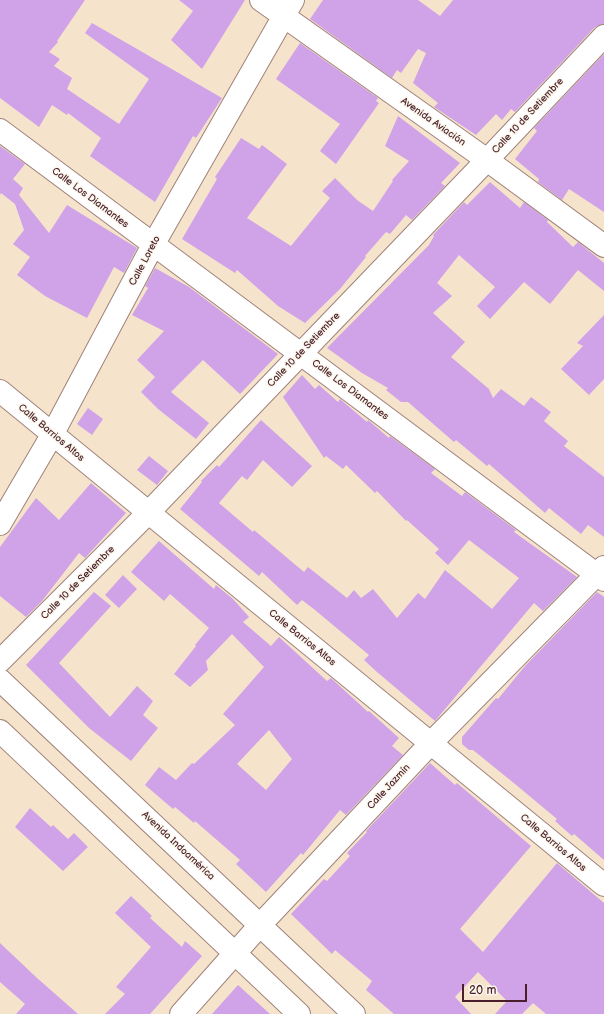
<!DOCTYPE html>
<meta charset="utf-8">
<style>
body{margin:0}
#map{position:relative;width:604px;height:1014px;overflow:hidden;background:#f5e4cb;font-family:"Balsamiq Sans",sans-serif}
canvas{display:block}
.scale{position:absolute;left:462px;top:984px;width:65px;height:18px;box-sizing:border-box;border:2px solid #4a1f2b;border-top:0;padding-left:5px;font-size:12px;line-height:14px;white-space:nowrap;color:#4a1f2b;-webkit-text-stroke:3px #fbf7ec;paint-order:stroke}
</style>
<div id="map">
<canvas width="604" height="1014"></canvas>
<div class="scale">20 m</div>
</div>
<script>
const context = document.querySelector('canvas').getContext('2d');
context.lineJoin = 'round';
function fillPath(path, color) { context.fillStyle = color; context.fill(path, 'evenodd'); }
const toPath = rows => new Path2D(rows.map(r => 'M' + r).join(''));
function strokePath(path, color, width, dash) { context.strokeStyle = color; context.lineWidth = width; context.lineCap = dash ? 'butt' : 'round'; context.setLineDash(dash || []); context.stroke(path); }
function drawText(font, color, halo, rows, align = 'center') {
  context.font = font + ' "Balsamiq Sans",sans-serif'; context.lineWidth = 3; context.setLineDash([]); context.textBaseline = 'middle'; context.strokeStyle = halo; context.fillStyle = color; for (const [text, x, y, turn = 0] of rows) {
    context.save(); context.translate(x, y); context.rotate((+turn || 0) * Math.PI / 180); context.textAlign = isNaN(turn) ? turn : align; if (halo) context.strokeText(text, 0, 0); context.fillText(text, 0, 0); context.restore();
  }
}
fillPath(toPath([
 [0,0,85,0,57,41,58,42,49,52,60,59,54,66,72,78,67,89,119,124,149,79,85,33,92,23,222,98,196,138,193,136,155,202,90,156,101,138,68,113,67,115,52,105,39,127,0,98],
 [179,0,245,0,202,69,171,40,193,11],
 [323,0,418,0,440,16,453,0,604,0,604,24,595,27,515,112,511,109,502,120,496,114,476,135,434,107,438,103,413,83,426,53,418,49,401,73,397,70,392,78,310,19],
 [300,43,378,98,376,101,379,103,336,164,320,151,340,124,276,79],
 [604,54,604,212,569,189,562,200,538,182,539,179,515,159,537,131,534,128],
 [398,116,460,163,441,183,445,186,412,220,406,215,390,234,386,232,365,256,366,257,340,289,305,323,278,306,237,270,235,273,182,239,217,179,215,177,241,138,259,149,262,145,287,164,247,218,291,246,330,198,322,191,335,178,357,200,373,211,393,181,392,180,409,161,385,146],
 [0,146,25,164,13,179,23,188,19,195,49,233,67,205,137,248,124,273,114,267,87,318,45,296,17,275,30,257,13,244,24,230,15,204,1,193,0,195],
 [490,182,520,208,524,202,548,220,547,222,573,247,578,242,604,263,604,291,578,270,550,304,524,282,490,319,477,306,495,287,459,255,437,283,452,296,433,313,465,342,451,357,489,389,493,398,501,389,524,406,531,397,551,412,544,421,568,441,564,446,604,477,604,537,588,525,581,534,549,508,545,513,489,464,487,466,456,440,454,442,408,402,401,402,386,390,388,388,362,373,327,348,429,245,434,236,433,235,464,202,467,205],
 [155,268,189,287,278,354,240,394,203,360,171,392,209,423,196,439,158,409,141,392,155,377,137,360,164,331,132,315,148,288,145,286],
 [604,315,604,379,589,395,561,369,583,346,577,343],
 [302,375,315,389,319,385,338,402,340,399,367,422,368,420,389,438,390,436,435,469,431,473,462,496,465,492,516,530,514,532,577,577,543,611,534,603,435,721,377,672,364,660,369,655,315,610,302,600,297,605,262,572,259,576,180,509,202,482,201,481,217,465,219,467,261,420,312,466,292,487,263,460,247,480,242,476,219,503,253,532,254,530,304,572,308,567,347,598,354,590,361,598,373,589,397,618,418,593,425,599,445,570,492,609,519,578,469,540,448,565,435,553,439,549,407,520,406,521,377,491,375,493,346,465,343,469,326,456,324,458,283,397],
 [88,408,103,419,92,435,77,424],
 [149,456,168,471,157,485,137,470],
 [91,483,126,513,85,558,79,553,42,601,26,617,0,596,0,547,36,498,59,520],
 [159,541,214,589,216,585,233,599,249,617,243,622,271,646,279,637,327,681,331,678,368,712,369,711,399,738,392,746,403,755,346,815,340,810,303,855,301,853,266,892,236,864,240,860,195,821,194,823,175,807,173,809,145,785,159,767,176,780,192,763,194,764,235,725,223,714,264,667,232,634,206,661,208,670,190,687,174,674,196,646,195,645,209,628,170,594,164,601,131,572],
 [269,730,292,759,266,790,237,764],
 [123,575,137,589,119,608,105,595],
 [94,592,111,606,59,663,110,717,137,686,153,701,143,715,158,728,131,761,89,728,26,665],
 [597,592,604,597,604,860,574,834,572,836,555,821,557,819,515,784,473,750,469,750,462,744,462,737,496,698,498,699,525,666],
 [430,763,455,785,457,783,531,846,460,929,483,952,557,863,604,903,604,1014,546,1014,533,1003,522,1014,495,1014,507,1001,478,972,455,997,471,1014,394,1014,366,990,372,981,335,950,332,954,291,914,324,879,327,881,350,856,347,853,367,832,366,831],
 [30,808,51,827,53,825,68,839,74,833,88,847,63,871,15,827],
 [131,896,152,916,150,918,182,947,185,941,202,956,150,1014,105,1014,125,994,116,987,151,947,115,913],
 [0,943,37,978,78,1014,16,1014,25,1004,0,982],
 [238,985,270,1014,212,1014]
]), '#d0a2e8');
const minor = toPath([
 [261,0,487,160,604,246],
 [0,130,604,580],
 [0,391,604,885],
 [0,524,52,435,153,245,293,0],
 [0,661,148,513,487,160,604,36],
 [181,1014,261,924,431,743,604,567]
]);
const tertiary = toPath([
 [0,680,354,1014],
 [0,731,299,1014]
]);
strokePath(minor, '#a0827b', 24);
strokePath(tertiary, '#a0827b', 24);
strokePath(minor, '#fff', 22);
strokePath(tertiary, '#fff', 22);
drawText('10px', '#4a1f2b', '#fbf7ec', [
 ["Calle 10 de Setiembre",528,116,-47],
 ["Avenida Aviación",433,122,35],
 ["Calle Los Diamantes",90,198,37],
 ["Calle Loreto",145,261,-62],
 ["Calle 10 de Setiembre",304,350,-46],
 ["Calle Los Diamantes",350,390,37],
 ["Calle Barrios Altos",51,433,40],
 ["Calle 10 de Setiembre",78,583,-45],
 ["Calle Barrios Altos",302,638,39],
 ["Calle Jazmín",389,787,-47],
 ["Calle Barrios Altos",553,843,40],
 ["Avenida Indoamérica",178,846,43]
]);
</script>
